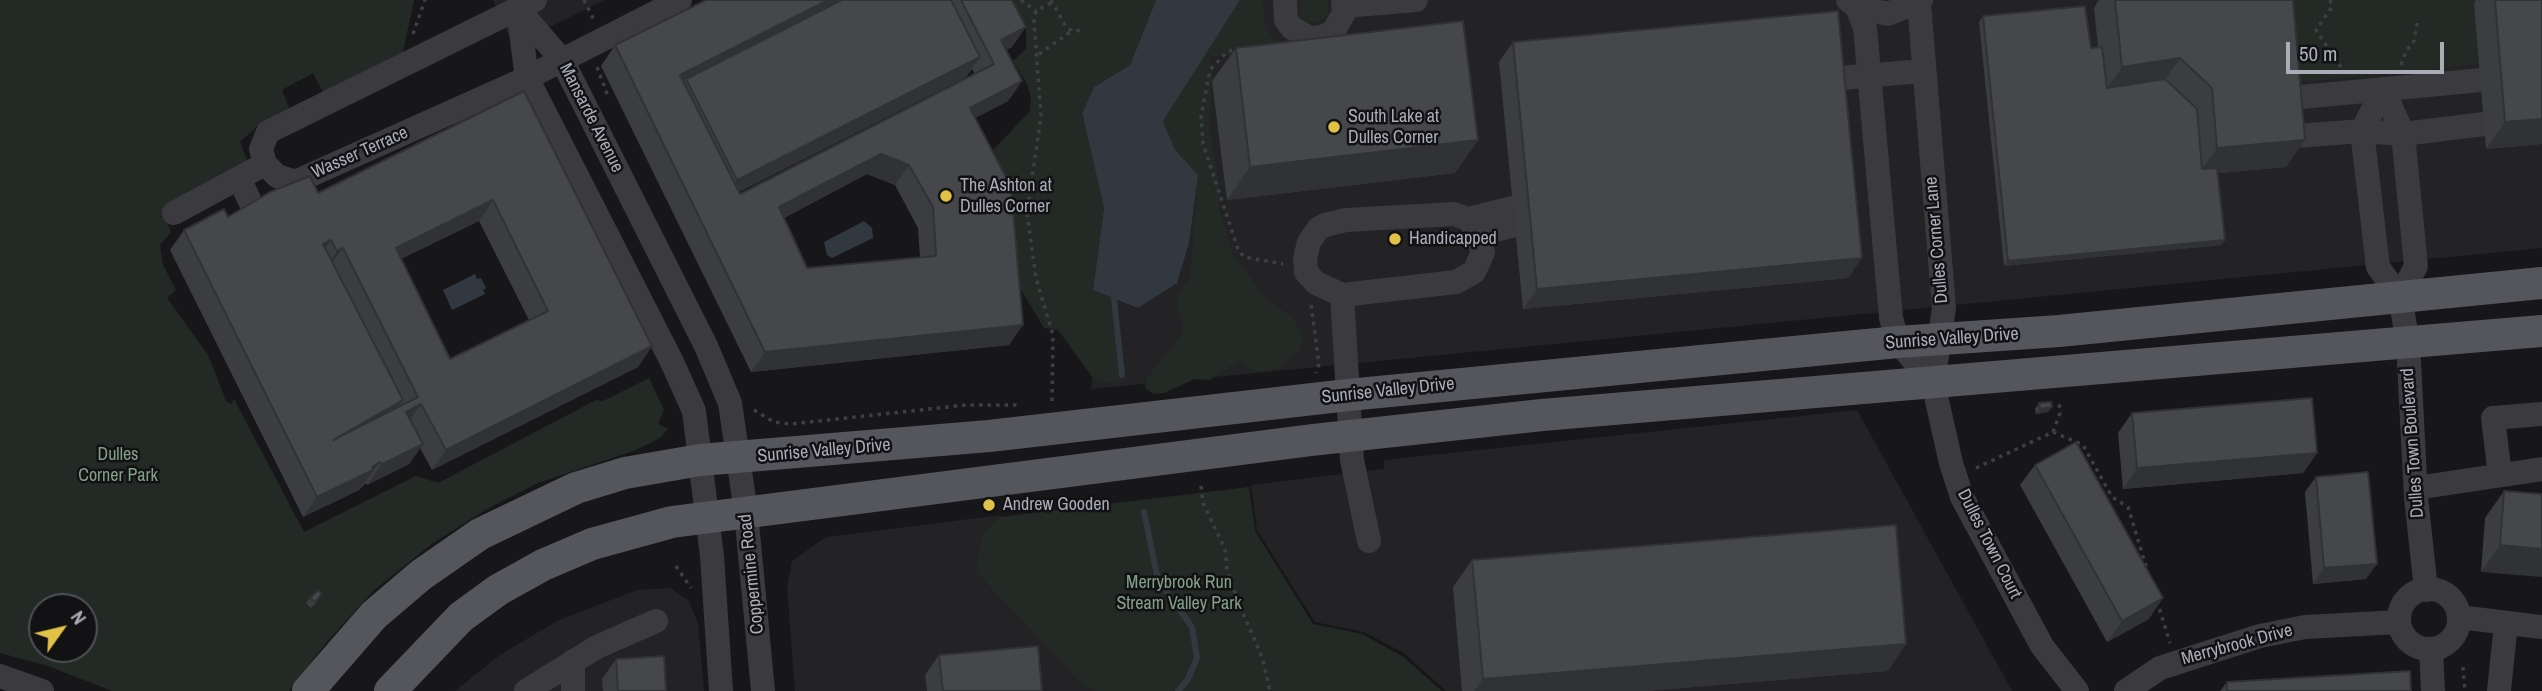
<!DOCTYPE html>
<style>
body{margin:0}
#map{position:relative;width:2542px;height:691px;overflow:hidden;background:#171719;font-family:"Archivo Narrow",sans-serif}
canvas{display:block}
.north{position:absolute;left:28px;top:593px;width:70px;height:70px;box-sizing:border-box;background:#121214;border:2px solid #4f5055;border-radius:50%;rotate:56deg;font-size:19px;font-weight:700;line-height:28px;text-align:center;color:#aaadb7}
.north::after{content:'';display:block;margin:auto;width:24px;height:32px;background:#e1c147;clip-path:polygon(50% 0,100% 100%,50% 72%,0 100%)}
.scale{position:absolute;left:2286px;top:42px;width:158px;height:32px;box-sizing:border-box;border:4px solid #aaadb7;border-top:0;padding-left:9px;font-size:21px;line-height:24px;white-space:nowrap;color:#aaadb7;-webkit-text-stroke:5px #121214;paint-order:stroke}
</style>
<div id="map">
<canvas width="2542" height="691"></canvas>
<div class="north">N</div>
<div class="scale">50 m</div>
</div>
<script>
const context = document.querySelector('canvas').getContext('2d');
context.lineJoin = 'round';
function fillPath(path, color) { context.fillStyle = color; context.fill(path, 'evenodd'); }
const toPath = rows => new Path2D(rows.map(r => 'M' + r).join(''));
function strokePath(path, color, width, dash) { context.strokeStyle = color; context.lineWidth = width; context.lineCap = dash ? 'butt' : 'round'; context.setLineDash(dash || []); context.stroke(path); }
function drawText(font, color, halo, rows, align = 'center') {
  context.font = font + ' "Archivo Narrow",sans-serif'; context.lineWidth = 5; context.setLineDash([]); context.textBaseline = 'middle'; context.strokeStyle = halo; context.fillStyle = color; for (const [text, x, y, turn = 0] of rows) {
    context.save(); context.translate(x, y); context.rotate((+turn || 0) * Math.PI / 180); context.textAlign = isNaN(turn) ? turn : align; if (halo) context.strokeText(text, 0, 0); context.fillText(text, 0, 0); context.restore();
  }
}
fillPath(toPath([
 [493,0,605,0,513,45],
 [1192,0,2542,0,2542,248,1091,389,1123,123],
 [1857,410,2012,691,1446,691,1404,653,1364,632,1315,622,1257,530,1251,485,1384,469,1384,460],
 [1001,515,984,531,978,569,1100,691,795,691,787,588,792,561,826,537],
 [670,588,689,601,698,623,704,691,455,691,500,655,557,621,637,590]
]), '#232326');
fillPath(toPath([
 [0,0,414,0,403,52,324,94,313,73,282,90,290,110,262,122,240,142,248,162,163,213,171,232,160,245,163,265,176,290,167,298,208,355,226,401,231,404,234,399,304,532,416,476,438,483,596,400,603,401,649,378,664,410,658,424,668,429,660,438,636,450,538,483,487,509,433,543,373,591,326,643,289,691,112,691,48,666,0,653],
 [42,607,84,607,84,649,42,649],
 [1006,0,1156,0,1130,65,1094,87,1082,113,1104,208,1093,290,1114,299,1123,382,1109,383,1093,378,1058,330,1044,328,1017,283,1013,196,993,150,1030,111,1031,98,1027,84,1013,61,1026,49,1026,28],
 [1240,0,1263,0,1264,22,1271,36,1287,52,1207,57,1213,65,1209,125,1220,192,1219,209,1233,255,1267,300,1292,317,1304,337,1299,351,1278,369,1257,372,1238,361,1210,380,1195,379,1164,393,1154,394,1145,388,1147,378,1181,336,1183,321,1178,310,1178,293,1190,279,1198,175,1175,150,1163,121],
 [1300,0,1328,0,1328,15,1318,23,1306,21,1299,14],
 [2252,0,2476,0,2479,64,2279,85],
 [1249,487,1255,531,1313,624,1362,634,1402,656,1442,691,1096,691,1084,686,976,571,982,534,999,517]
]), '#232a25');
fillPath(toPath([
 [1156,0,1240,0,1163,121,1175,150,1198,175,1189,243,1177,283,1138,308,1093,290,1104,208,1082,113,1094,87,1130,65],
 [864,221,872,228,873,238,832,258,827,255,824,242],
 [475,274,477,279,481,278,486,288,483,290,485,294,452,310,443,290]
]), '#313840');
strokePath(toPath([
 [1114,299,1122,375],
 [1144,512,1158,580,1192,627,1197,658,1188,679,1178,691]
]), '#313840', 6);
strokePath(toPath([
 [584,0,594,20],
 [1021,0,1036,11],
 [1051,0,1066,27,1072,31,1085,30],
 [2330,0,2332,7,2316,30,2343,70],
 [1051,3,1036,11,1034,22,1041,116,1027,213,1036,278,1053,335,1052,403],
 [413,34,425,0],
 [1249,48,1228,51,1210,70,1201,117,1203,144,1238,249,1244,257,1283,264],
 [1039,54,1072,31],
 [2401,65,2406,51,2414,41,2418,18],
 [597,67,609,99],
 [1311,305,1319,364,1316,373],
 [754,410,774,422,791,424,966,405,1018,405],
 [2053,432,2060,413,2059,400],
 [1976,468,2053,432,2083,445,2112,497,2128,507,2148,573],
 [1201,486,1203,503,1225,549,1227,570,1239,604,1262,657,1270,691],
 [676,566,691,588],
 [2157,601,2170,643],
 [2463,667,2465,691]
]), '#3e3f44', 3.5, [3.5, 5]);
strokePath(toPath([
 [535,0,268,132,261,149,265,164,277,176,295,182,527,78,680,0],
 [1285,0,1286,20,1292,28,1310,38,1322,37,1333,32,1344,13,1343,0],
 [1848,0,1857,7,1888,14,1921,0],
 [1919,3,1944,308,1933,383,1951,463,1962,497,2042,646,2077,691],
 [1344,6,1416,0],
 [1857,7,1865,28,1891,318,1898,342,1933,383],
 [518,9,562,60,706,346,730,403,746,512,763,691],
 [518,9,527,78,672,362,694,411,712,556,721,691],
 [1829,79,1922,71],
 [2383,89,2362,131,2378,267,2400,297],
 [2383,89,2403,134,2416,266,2400,297],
 [2280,99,2481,80],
 [2283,137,2362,131,2403,134,2484,124],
 [239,178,255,212],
 [174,213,265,164],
 [1454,214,1468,219,1475,227,1483,252,1474,272,1456,282,1342,295,1316,283,1306,272,1305,259,1309,242,1318,229,1325,225,1346,220,1454,214],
 [1468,219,1513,208],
 [1479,234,1515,225],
 [1342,295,1352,460,1369,541],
 [2400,297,2408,343,2416,497,2426,590],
 [2500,475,2493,418,2542,414],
 [2416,488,2542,469],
 '2399 619a30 30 0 1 1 60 0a30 30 0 1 1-60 0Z',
 [2459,617,2542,627],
 [2431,649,2433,691],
 [573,661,573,691],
 [0,676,42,691],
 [526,691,597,647,656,621],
 [2126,691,2160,668,2260,636,2305,627,2399,622],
 [2499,691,2506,623]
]), '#3a3a3f', 24);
strokePath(toPath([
 [308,691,374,615,421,575,480,534,576,488,625,473,700,460,989,436,1348,395,1898,342,2059,331,2542,283],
 [390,691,461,617,498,590,543,565,592,544,672,522,1312,440,1542,415,2542,331]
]), '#55555c', 32);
fillPath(toPath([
 [706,0,1012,0,1012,47,1006,50,1022,81,1008,101,975,118,1009,345,751,372,601,66,615,45],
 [972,69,975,74,740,194,739,192,966,77],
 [867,174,895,185,918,228,920,258,807,268,784,218],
 [2099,0,2293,0,2286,167,2218,173,2225,240,2221,245,2004,266,1979,22,1983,16,2091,48,2098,47,2094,8],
 [2476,0,2542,0,2542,144,2486,149,2474,3],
 [1513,42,1848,278,1523,309,1499,62],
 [1236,48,1478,140,1455,173,1227,200,1212,81],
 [524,91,652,346,638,367,432,470,420,448,409,464,367,485,366,483,359,490,303,517,170,250,184,230,228,217,318,193],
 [479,221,529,320,450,359,401,259],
 [2039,403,2052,407,2048,412,2036,414,2035,409],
 [2132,413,2317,453,2303,473,2123,489,2118,433],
 [2035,465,2149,619,2107,642,2020,485],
 [2316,477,2366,579,2313,584,2305,492],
 [2504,491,2542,494,2481,572,2485,518],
 [1472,560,1888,671,1645,691,1462,691,1453,587],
 [310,598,318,600,311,608,306,603],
 [939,655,1042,691,927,691,925,675],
 [616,659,666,691,603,691,602,679],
 [2227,682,2411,691,2220,691]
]), '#3c3d40');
fillPath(toPath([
 [828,0,854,0,686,79,679,89,680,75],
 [1026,27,1012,47,991,58,1001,40],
 [980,57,966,77,723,200,737,180],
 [2180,58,2161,85,2103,94,2122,67],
 [1022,81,1008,101,956,128,970,108],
 [2542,119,2542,144,2486,149,2505,122],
 [1478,140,1455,173,1227,200,1250,167],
 [2305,140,2286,167,2198,175,2217,148],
 [881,154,909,165,895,185,867,174,765,227,779,207],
 [493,200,479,221,381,268,396,248],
 [331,240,317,260,323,244],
 [2225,240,2221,245,2004,266,2008,261],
 [343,248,329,268,323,271,337,251],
 [1862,258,1848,278,1523,309,1537,289],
 [1023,325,1009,345,751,372,765,352],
 [652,346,638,367,432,470,446,450],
 [403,400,389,420,333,440],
 [421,404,407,424,406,412],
 [2052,407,2048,412,2036,414,2040,409],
 [423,444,409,464,367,485,381,465],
 [2317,453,2303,473,2123,489,2137,468],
 [380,462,359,490,303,517,317,497],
 [2500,545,2542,549,2542,577,2481,572],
 [2377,564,2366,579,2313,584,2324,568],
 [2163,598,2149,619,2107,642,2122,621],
 [1906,644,1888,671,1645,691,1474,691,1483,679]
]), '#313234');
const building = toPath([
 [706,0,828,0,680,75,740,194,994,64,961,0,1012,0,1026,27,1001,40,1022,81,970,108,1011,187,1023,325,765,352,615,45,706,0],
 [881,154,909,165,933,207,936,256,807,268,779,207,881,154],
 [842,0,951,0,980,57,737,180,686,79,842,0],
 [2115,0,2293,0,2305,140,2217,148,2212,88,2180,58,2122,67,2115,0],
 [2495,0,2542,0,2542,119,2505,122,2495,0],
 [2085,6,2091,48,2102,47,2107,88,2165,79,2197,109,2202,169,2217,168,2225,240,2008,261,1983,16,2085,6],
 [1838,11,1862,258,1537,289,1513,42,1838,11],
 [1463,21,1478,140,1250,167,1236,48,1463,21],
 [524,91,652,346,446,450,421,404,406,412,423,444,381,465,380,462,372,467,373,470,317,497,184,230,224,209,228,217,270,192,310,176,318,193,524,91],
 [493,200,548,311,450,359,396,248,493,200],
 [331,240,337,251,343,248,418,397,333,440,403,400,323,244,331,240],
 [2312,398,2317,453,2137,468,2132,413,2312,398],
 [2051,402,2052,407,2040,409,2039,403,2051,402],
 [2076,442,2163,598,2122,621,2035,465,2076,442],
 [2368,472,2377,564,2324,568,2316,477,2368,472],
 [2504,491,2542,494,2542,549,2500,545,2504,491],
 [1896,525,1906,644,1483,679,1472,560,1896,525],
 [318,590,322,594,315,602,310,598,318,590],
 [1038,646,1042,691,943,691,939,655,1038,646],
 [664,656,666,691,618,691,616,659,664,656],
 [2410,671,2411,691,2227,691,2227,682,2410,671]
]);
fillPath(building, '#46474b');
strokePath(building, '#313234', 2);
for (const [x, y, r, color] of [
 [1334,127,7,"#e1c147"],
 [946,196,7,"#e1c147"],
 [1395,239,7,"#e1c147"],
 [989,505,7,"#e1c147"]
]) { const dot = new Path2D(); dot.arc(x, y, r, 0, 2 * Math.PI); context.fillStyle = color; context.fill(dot); strokePath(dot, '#121214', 2.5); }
drawText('18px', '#aaadb7', '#121214', [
 ["South Lake at",1348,117],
 ["Dulles Corner",1348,138],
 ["The Ashton at",960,186],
 ["Dulles Corner",960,207],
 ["Handicapped",1409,239],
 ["Andrew Gooden",1003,505]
], 'left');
drawText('18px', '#aaadb7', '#121214', [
 ["Mansarde Avenue",591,118,63],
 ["Wasser Terrace",360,153,-24],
 ["Dulles Corner Lane",1937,240,-95],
 ["Sunrise Valley Drive",1952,339,-4],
 ["Sunrise Valley Drive",1388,391,-6],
 ["Dulles Town Boulevard",2413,443,-94],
 ["Sunrise Valley Drive",824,451,-5],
 ["Dulles Town Court",1989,544,63],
 ["Coppermine Road",752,574,-96],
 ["Merrybrook Drive",2237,645,-15]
]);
drawText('18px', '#83a089', '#121214', [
 ["Dulles",118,455],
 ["Corner Park",118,476],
 ["Merrybrook Run",1179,583],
 ["Stream Valley Park",1179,604]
]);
</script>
